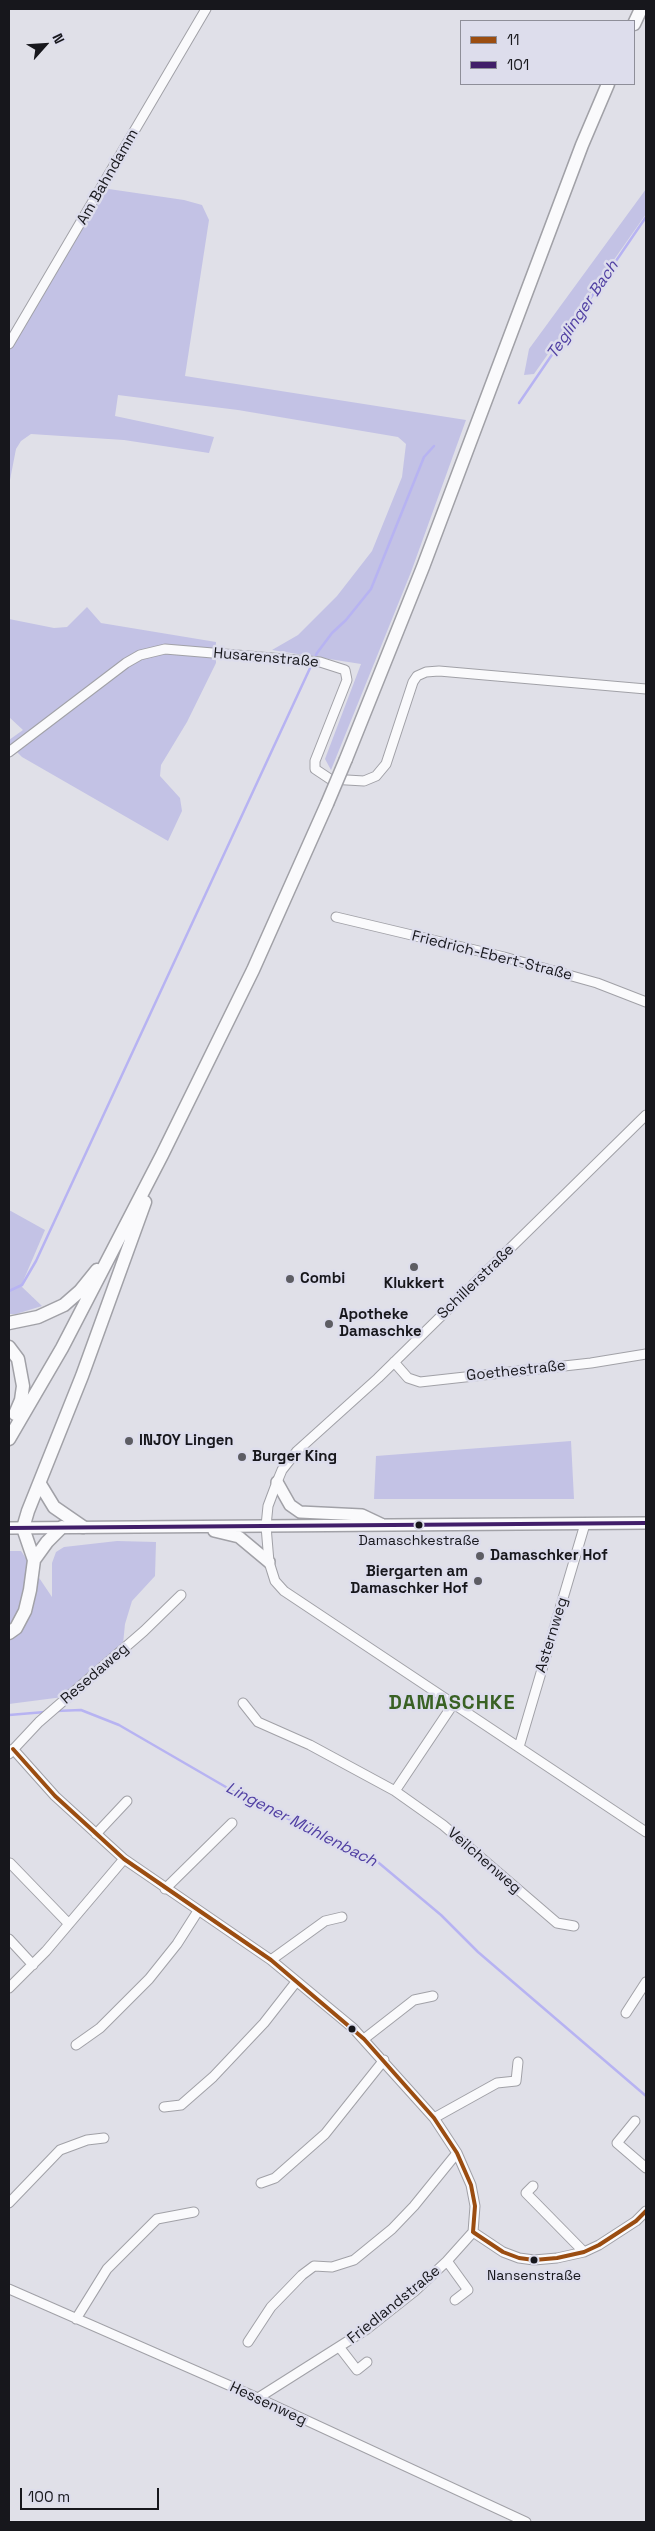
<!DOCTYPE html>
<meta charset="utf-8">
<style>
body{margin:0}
#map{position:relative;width:655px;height:2531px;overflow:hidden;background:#e0e0e8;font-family:"Space Grotesk",sans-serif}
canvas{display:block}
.frame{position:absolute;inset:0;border:10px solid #17171c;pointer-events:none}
.legend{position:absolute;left:460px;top:20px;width:175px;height:65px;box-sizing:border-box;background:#ddddec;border:1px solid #8e8e99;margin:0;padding:6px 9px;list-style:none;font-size:15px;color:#17171c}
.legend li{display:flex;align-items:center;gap:10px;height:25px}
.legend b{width:25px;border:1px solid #8e8e99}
.north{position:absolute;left:20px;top:20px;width:50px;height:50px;-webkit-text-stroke:4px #ddddec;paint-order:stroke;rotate:64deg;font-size:14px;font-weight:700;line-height:20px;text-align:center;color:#17171c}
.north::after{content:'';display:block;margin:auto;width:18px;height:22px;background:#17171c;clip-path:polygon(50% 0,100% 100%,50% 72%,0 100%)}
.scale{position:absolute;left:20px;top:2488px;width:139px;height:22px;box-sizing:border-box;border:2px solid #17171c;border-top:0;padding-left:6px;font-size:15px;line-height:18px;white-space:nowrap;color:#17171c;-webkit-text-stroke:4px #ddddec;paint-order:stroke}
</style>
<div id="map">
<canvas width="655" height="2531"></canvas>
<div class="frame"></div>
<ul class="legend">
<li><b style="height:6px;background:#9b4d11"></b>11</li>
<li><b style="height:6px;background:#411e69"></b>101</li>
</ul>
<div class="north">N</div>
<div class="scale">100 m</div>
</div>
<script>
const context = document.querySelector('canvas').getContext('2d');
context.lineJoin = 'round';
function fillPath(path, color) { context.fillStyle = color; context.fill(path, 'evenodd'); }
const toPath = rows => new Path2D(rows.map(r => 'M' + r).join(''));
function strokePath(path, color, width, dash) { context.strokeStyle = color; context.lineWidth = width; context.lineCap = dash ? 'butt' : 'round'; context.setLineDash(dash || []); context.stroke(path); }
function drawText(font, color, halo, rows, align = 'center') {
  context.font = font + ' "Space Grotesk",sans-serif'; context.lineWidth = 5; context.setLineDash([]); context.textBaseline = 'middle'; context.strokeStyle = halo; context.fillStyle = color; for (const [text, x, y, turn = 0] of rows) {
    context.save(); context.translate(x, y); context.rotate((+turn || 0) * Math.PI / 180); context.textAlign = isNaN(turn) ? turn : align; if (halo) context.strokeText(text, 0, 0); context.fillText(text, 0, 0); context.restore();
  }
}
fillPath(toPath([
 [102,188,184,200,202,205,209,220,185,376,466,420,411,572,331,770,325,759,361,664,272,650,298,635,337,596,372,551,402,477,406,444,398,437,238,410,118,395,115,416,214,437,209,453,124,440,31,434,21,441,16,449,9,485,9,347],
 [646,189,646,214,534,374,524,375,529,349],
 [87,607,101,623,216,642,216,663,187,722,161,765,160,776,180,798,182,811,168,841,22,757,9,744,9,740,23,730,9,717,9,619,54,628,67,627],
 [9,1210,45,1230,21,1286,42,1306,16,1314,9,1314],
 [571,1441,574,1499,374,1499,376,1456],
 [117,1541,156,1542,155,1576,132,1601,125,1624,123,1644,63,1697,9,1704,9,1551,21,1551,52,1597,52,1563,56,1552,64,1547]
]), '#c3c2e5');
strokePath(toPath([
 [519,403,646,217],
 [9,1291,22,1285,36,1261,317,653,332,633,346,620,371,589,424,457,434,446],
 [56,1711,81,1710,119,1725,250,1801,373,1858,441,1915,478,1952,646,2096],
 [9,1715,45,1712]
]), '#b7b3f2', 2.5);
const street = toPath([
 [9,344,206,9],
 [9,752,126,663,140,655,165,649,320,662,345,670,347,680,315,761,315,769,330,779,364,781,376,776,386,764,413,682,417,676,426,672,439,671,646,689],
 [336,917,504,957,597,983,646,1002],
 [646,1115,378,1378,297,1451,282,1470,277,1482,268,1506,266,1526,269,1562,275,1581,284,1591,646,1832],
 [394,1362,408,1378,420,1382,591,1363,646,1354],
 [243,1703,258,1722,310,1745,395,1791,443,1825,557,1923,574,1926],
 [519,1747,585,1524],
 [13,1749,55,1796,124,1859,271,1960,353,2028,434,2118,457,2153,471,2185,475,2206,473,2232,447,2261,415,2291,367,2329,258,2398],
 [9,1754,39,1722,144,1631,181,1595],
 [395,1791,454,1703],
 [96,1834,127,1801],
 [10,1863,69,1924],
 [165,1889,232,1823],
 [9,1939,33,1965],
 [271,1960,325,1921,342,1917],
 [9,1988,46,1951,124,1859],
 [626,2013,646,1982],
 [364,2039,414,2000,433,1996],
 [76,2045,100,2028,149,1979,177,1944,198,1911],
 [164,2107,181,2105,213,2077,264,2023,296,1982],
 [434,2118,497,2083,516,2081,518,2062],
 [635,2121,617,2143,646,2168],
 [261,2183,275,2178,325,2134,384,2060],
 [533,2186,526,2193,584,2252],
 [9,2203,60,2150,87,2140,104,2138],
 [473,2232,503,2252,519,2258,534,2260,557,2258,584,2252,599,2245,636,2221,646,2211],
 [447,2261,468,2290,455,2300],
 [9,2289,258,2398,526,2522],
 [76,2319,107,2269,157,2219,194,2212],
 [248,2342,271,2307,302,2275,314,2266,332,2267,354,2260,392,2229,414,2206,457,2153],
 [340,2348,357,2370,367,2362]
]);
const secondary = toPath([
 [277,1482,290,1505,300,1512,362,1515,381,1524],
 [9,1528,646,1523],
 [214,1531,239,1537,269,1562]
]);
const primary = toPath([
 [634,24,641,9],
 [346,759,423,567,582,145,608,84],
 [9,1323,38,1317,64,1305,80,1291,97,1270],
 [9,1347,18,1359,23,1386,21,1400,15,1414],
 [9,1439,62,1348,162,1155,253,970,327,804],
 [40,1484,54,1507,83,1527],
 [34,1560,47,1542,62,1527],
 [9,1633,16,1628,25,1611,30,1590,34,1560,23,1528,28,1511,82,1376,145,1202]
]);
strokePath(street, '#a1a1a7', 11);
strokePath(secondary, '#a1a1a7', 14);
strokePath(primary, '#a1a1a7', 15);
strokePath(street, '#fafafc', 9);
strokePath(secondary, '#fafafc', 11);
strokePath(primary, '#fafafc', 12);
const primaryBridge = toPath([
 [327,804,346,759]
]);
strokePath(primaryBridge, '#a1a1a7', 15, []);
strokePath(primaryBridge, '#fafafc', 12);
strokePath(toPath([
 [13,1749,55,1796,124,1859,271,1960,364,2039,434,2118,457,2153,471,2185,475,2206,473,2232],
 [473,2232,503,2252,519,2258,534,2260,557,2258,584,2252,599,2245,636,2221,646,2211]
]), '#9b4d11', 4);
strokePath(toPath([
 [9,1528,646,1523]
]), '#411e69', 4);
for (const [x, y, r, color] of [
 [414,1267,5,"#5d5d63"],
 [290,1279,5,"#5d5d63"],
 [329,1324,5,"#5d5d63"],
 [129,1441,5,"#5d5d63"],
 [242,1457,5,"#5d5d63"],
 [419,1525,4.5,"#17171c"],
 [480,1556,5,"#5d5d63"],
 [478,1581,5,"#5d5d63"],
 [352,2029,4.5,"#17171c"],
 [534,2260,4.5,"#17171c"]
]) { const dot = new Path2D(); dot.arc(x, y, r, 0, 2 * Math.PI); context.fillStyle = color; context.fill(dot); strokePath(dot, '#ddddec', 2); }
drawText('14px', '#17171c', '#ddddec', [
 ["Damaschkestraße",419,1541],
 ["Nansenstraße",534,2276]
]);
drawText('15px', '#17171c', '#ddddec', [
 ["Am Bahndamm",108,177,-60],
 ["Husarenstraße",266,658,5],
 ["Friedrich-Ebert-Straße",492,956,14],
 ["Schillerstraße",476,1282,-44],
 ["Goethestraße",516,1371,-6],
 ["Asternweg",552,1635,-73],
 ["Resedaweg",95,1674,-41],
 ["Veilchenweg",484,1861,41],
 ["Friedlandstraße",394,2305,-39],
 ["Hessenweg",268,2404,25]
]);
drawText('bold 15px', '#17171c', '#ddddec', [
 ["Combi",300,1279],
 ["Klukkert",414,1284,"center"],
 ["Apotheke",339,1315],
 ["Damaschke",339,1332],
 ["INJOY Lingen",139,1441],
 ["Burger King",252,1457],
 ["Damaschker Hof",490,1556],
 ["Biergarten am",468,1572,"right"],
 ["Damaschker Hof",468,1589,"right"]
], 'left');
drawText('italic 16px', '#5140a3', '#ddddec', [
 ["Teglinger Bach",583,310,-56],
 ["Lingener Mühlenbach",301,1825,27]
]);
context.letterSpacing = '1px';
drawText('bold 20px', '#396124', '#ddddec', [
 ["DAMASCHKE",452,1704]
]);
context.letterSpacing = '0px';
</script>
